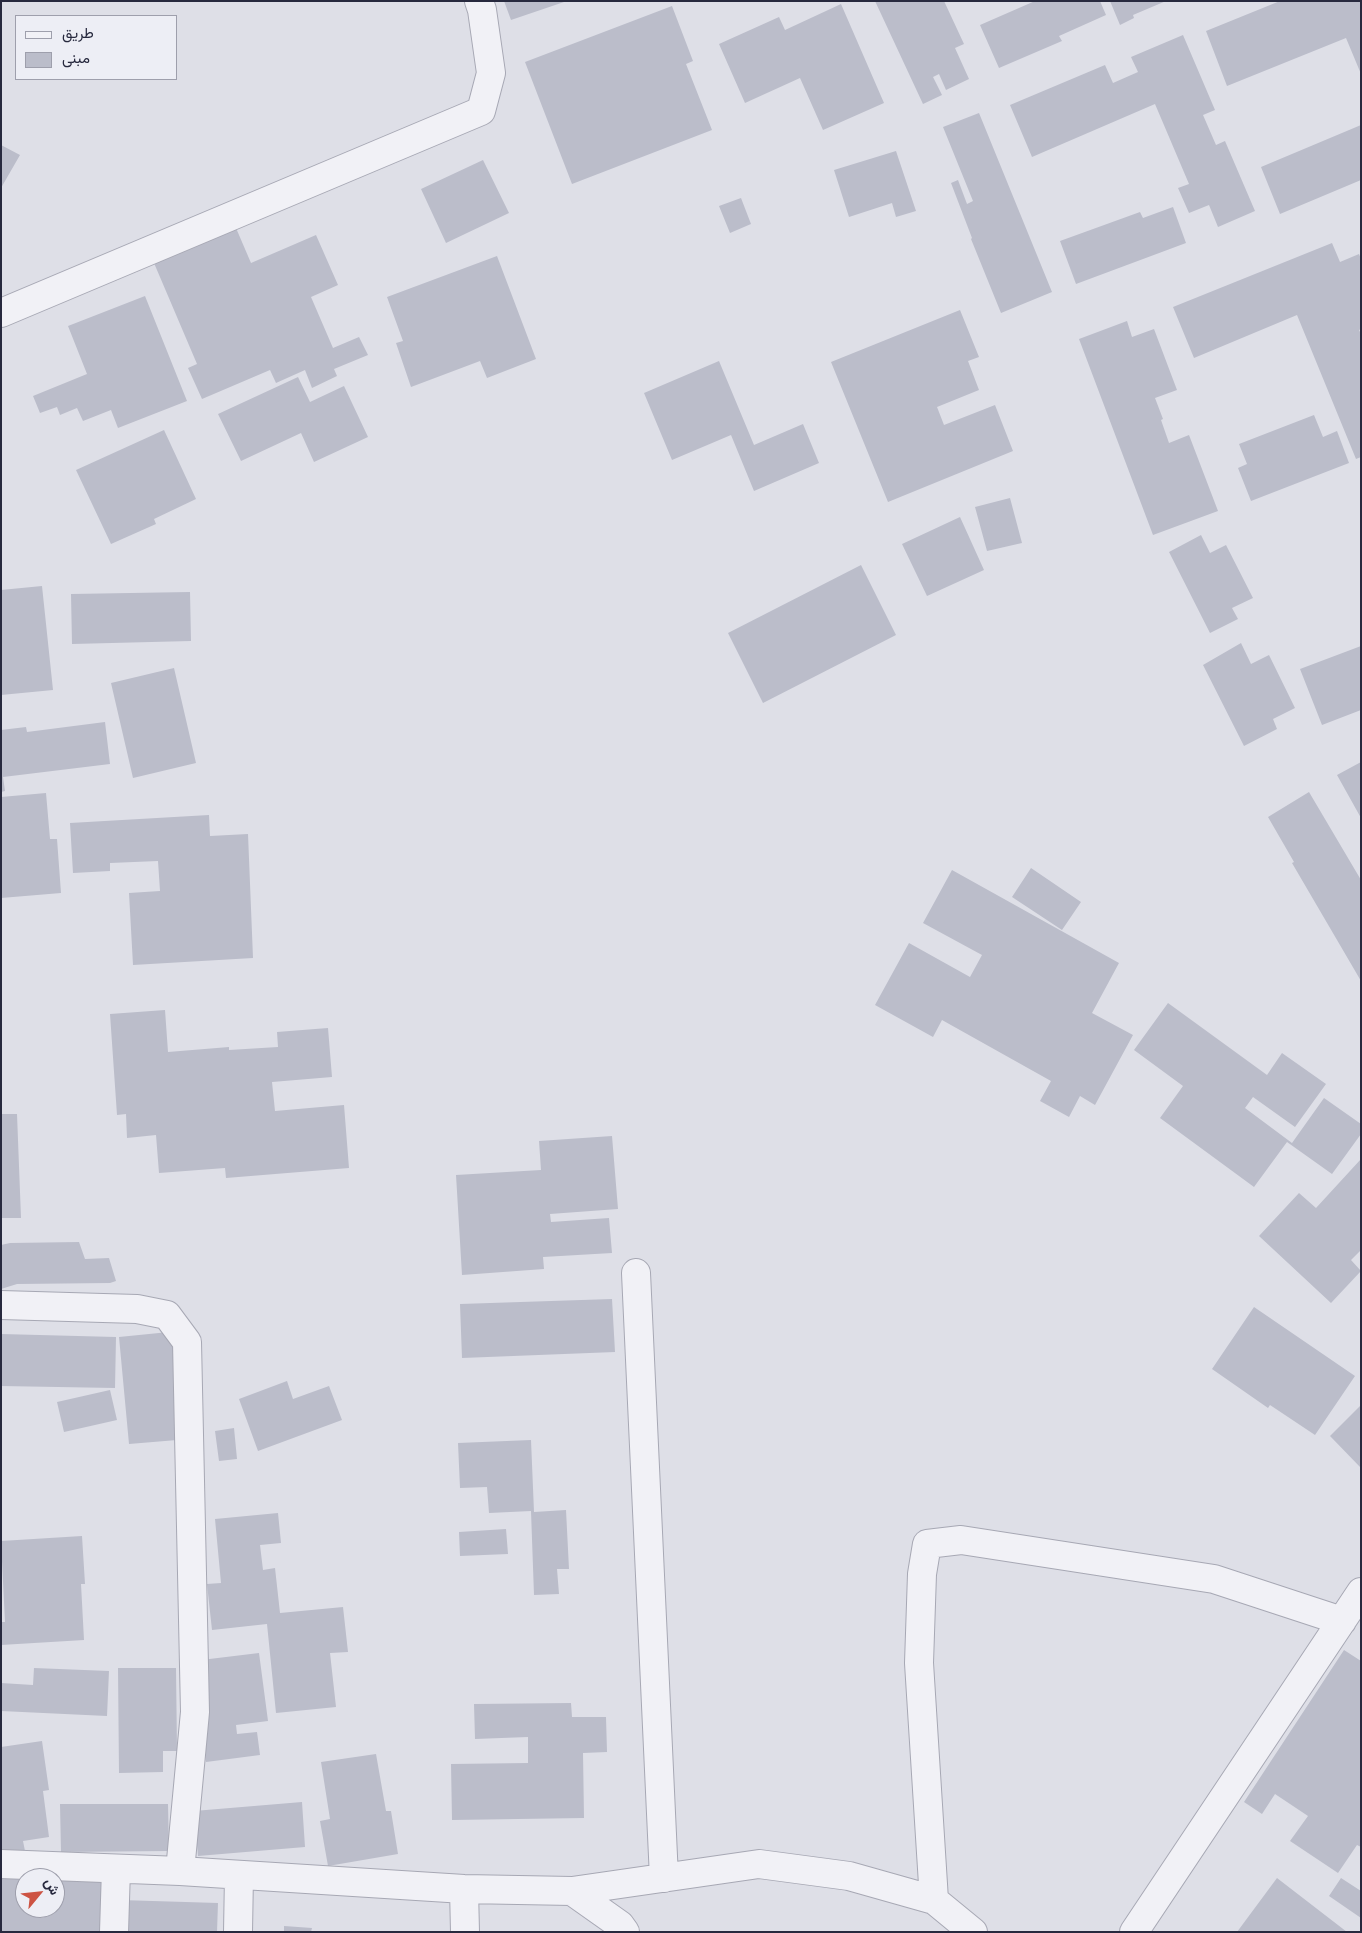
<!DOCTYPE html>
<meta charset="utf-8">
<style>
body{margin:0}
#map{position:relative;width:1362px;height:1933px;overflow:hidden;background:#dedfe7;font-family:Lato,Vazirmatn,sans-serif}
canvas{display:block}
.frame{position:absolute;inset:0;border:2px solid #27293e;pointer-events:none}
.legend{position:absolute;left:15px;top:15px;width:162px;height:65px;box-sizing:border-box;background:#edeef5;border:1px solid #9e9fac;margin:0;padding:6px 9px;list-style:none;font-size:15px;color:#27293e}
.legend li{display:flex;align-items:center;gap:10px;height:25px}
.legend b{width:25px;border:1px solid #9e9fac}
.north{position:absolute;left:15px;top:1868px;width:50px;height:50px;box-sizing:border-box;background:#edeef5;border:1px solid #9e9fac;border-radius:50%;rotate:62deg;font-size:14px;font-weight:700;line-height:20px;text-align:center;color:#27293e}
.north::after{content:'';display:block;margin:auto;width:18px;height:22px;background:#cd5343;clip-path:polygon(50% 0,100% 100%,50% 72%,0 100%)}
</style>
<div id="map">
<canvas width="1362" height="1933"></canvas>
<div class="frame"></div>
<ul class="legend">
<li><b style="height:6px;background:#f1f1f6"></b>طريق</li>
<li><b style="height:14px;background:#bbbdca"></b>مبنى</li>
</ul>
<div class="north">ش</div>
</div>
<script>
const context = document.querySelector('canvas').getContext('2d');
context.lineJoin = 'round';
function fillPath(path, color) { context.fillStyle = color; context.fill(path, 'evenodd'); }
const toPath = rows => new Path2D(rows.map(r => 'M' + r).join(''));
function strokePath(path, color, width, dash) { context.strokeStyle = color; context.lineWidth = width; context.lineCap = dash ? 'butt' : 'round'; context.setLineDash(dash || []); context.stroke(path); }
fillPath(toPath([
 [504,1,564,1,564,2,511,20],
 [875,1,944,1,964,44,955,48,969,79,946,90,939,74,933,77,942,95,923,104],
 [1035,1,1100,1,1106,15,1059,36,1062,41,999,68,980,25],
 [1110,1,1166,1,1133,15,1134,18,1120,25],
 [1280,1,1361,1,1361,74,1346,38,1227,86,1206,31],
 [841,4,884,103,823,130,800,78,745,103,719,44,779,17,785,30],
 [672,6,693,61,686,64,712,130,572,184,525,62],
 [1183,35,1215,110,1203,115,1216,145,1225,141,1255,211,1218,227,1209,205,1189,213,1178,188,1189,184,1155,104,1032,157,1010,105,1105,65,1113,83,1138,72,1131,57],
 [979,113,1052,292,1001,313,971,239,972,238,951,183,958,180,967,204,973,201,943,127],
 [1361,125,1361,180,1280,214,1261,167],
 [1,145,20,155,1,188],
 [896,151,916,211,896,217,892,203,849,217,834,170],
 [483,160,509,213,446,243,421,189],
 [741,198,751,224,730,233,719,206],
 [1173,207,1186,243,1076,284,1060,241,1140,212,1143,218],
 [236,228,251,263,316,235,338,285,311,297,333,348,359,337,368,355,334,369,337,376,312,388,305,370,276,383,270,370,202,399,188,368,197,364,154,263],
 [1332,243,1340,262,1359,254,1361,259,1361,329,1359,330,1361,334,1361,457,1356,459,1297,315,1194,358,1173,307],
 [497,256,536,359,487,378,480,361,411,387,396,343,403,341,387,297],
 [145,296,187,401,118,428,111,410,83,421,77,408,60,415,57,407,40,413,33,396,87,374,68,326],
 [960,310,979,357,968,361,979,390,937,407,944,425,995,405,1013,451,888,502,831,362],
 [1127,321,1132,337,1154,329,1177,390,1155,398,1163,419,1161,420,1169,443,1189,435,1218,511,1153,535,1079,339],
 [719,361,754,445,803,424,819,463,754,491,731,435,672,460,644,393],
 [298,377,310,402,344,386,368,437,314,462,301,433,241,461,218,414],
 [1314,415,1323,437,1337,431,1349,463,1251,501,1238,468,1247,464,1239,444],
 [164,430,196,499,154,519,156,524,111,544,76,470],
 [1010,498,1022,543,987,551,975,507],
 [960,517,984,570,927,596,902,544],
 [1201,535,1210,553,1226,545,1253,598,1232,608,1238,619,1210,633,1169,552],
 [861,565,896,635,763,703,728,633],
 [42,586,53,690,1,695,1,590],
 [190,592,191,641,72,644,71,594],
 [1241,643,1251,664,1269,655,1295,708,1273,719,1277,729,1244,746,1203,665],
 [1361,646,1361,710,1322,725,1300,669],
 [174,668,196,763,133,778,111,683],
 [105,722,110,764,3,777,5,791,1,792,1,730,26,727,27,732],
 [1361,762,1361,818,1337,775],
 [1309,792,1361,880,1361,981,1292,863,1294,862,1268,817],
 [46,793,50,839,57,839,61,893,1,898,1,797],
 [209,815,210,836,248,834,253,958,133,965,129,893,160,891,158,861,110,863,110,871,73,873,70,823],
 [1031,868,1081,902,1062,930,1012,897],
 [952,870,1119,963,1092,1013,1133,1035,1095,1105,1080,1096,1069,1117,1040,1101,1051,1081,942,1020,933,1037,875,1005,909,943,970,977,982,955,923,923],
 [1168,1003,1267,1075,1282,1053,1326,1084,1295,1127,1253,1097,1245,1108,1292,1143,1324,1098,1361,1124,1361,1134,1332,1174,1287,1142,1254,1187,1160,1118,1183,1086,1134,1050],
 [165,1010,168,1052,229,1047,229,1050,278,1047,277,1032,328,1028,332,1077,272,1082,275,1111,344,1105,349,1168,226,1178,225,1168,159,1173,156,1135,127,1138,126,1114,117,1115,110,1014],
 [1,1114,17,1114,21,1218,1,1218],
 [612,1136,618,1209,550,1214,551,1222,609,1218,612,1253,543,1257,544,1269,462,1275,456,1175,541,1170,539,1141],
 [1361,1159,1361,1250,1351,1260,1361,1271,1331,1303,1259,1236,1299,1193,1316,1208],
 [79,1242,85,1259,109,1258,116,1281,110,1283,17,1284,1,1289,1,1245,10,1243],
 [612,1299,615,1352,462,1358,460,1304],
 [1254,1307,1355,1376,1315,1435,1270,1405,1268,1408,1212,1369],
 [179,1331,189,1439,129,1444,119,1337],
 [1,1334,116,1337,115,1388,1,1386],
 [287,1381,293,1399,329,1386,342,1420,258,1451,239,1399],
 [110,1390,117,1420,64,1432,57,1402],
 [1361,1405,1361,1468,1330,1436],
 [234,1428,237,1459,219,1461,215,1431],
 [531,1440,534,1512,566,1510,569,1569,557,1569,559,1594,534,1595,531,1511,489,1513,487,1487,460,1488,458,1443],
 [278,1513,281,1543,260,1545,263,1570,275,1568,280,1613,343,1607,348,1652,330,1653,336,1707,276,1713,267,1624,212,1630,207,1584,221,1583,215,1519],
 [506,1529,508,1554,460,1556,459,1532],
 [82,1536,85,1584,81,1584,84,1640,1,1645,1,1622,5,1622,1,1541],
 [1344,1650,1361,1661,1361,1847,1357,1845,1338,1873,1290,1841,1308,1816,1275,1794,1262,1814,1244,1802],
 [259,1653,268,1721,236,1725,237,1734,257,1732,260,1755,206,1762,193,1661],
 [34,1668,109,1671,107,1716,1,1711,1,1683,33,1685],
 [118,1668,176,1668,177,1751,163,1751,163,1772,119,1773],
 [571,1703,572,1717,606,1717,607,1752,583,1753,584,1818,452,1820,451,1764,528,1763,528,1737,475,1739,474,1704],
 [42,1741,49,1790,43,1791,49,1837,23,1841,25,1851,1,1854,1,1747],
 [376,1754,386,1811,391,1811,398,1854,328,1866,320,1821,330,1819,321,1762],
 [302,1802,305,1847,198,1856,194,1811],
 [60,1804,168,1804,169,1851,61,1852],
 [1,1877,25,1878,25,1908,55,1908,55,1879,103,1880,101,1932,1,1932],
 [1277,1878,1347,1932,1237,1932],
 [1341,1878,1361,1891,1361,1918,1329,1896],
 [120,1900,218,1903,217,1932,119,1932],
 [284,1926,312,1928,311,1932,284,1932]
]), '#bbbdca');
const street = toPath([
 [1,313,481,111,491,73,482,10,479,1],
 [636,1273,664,1878],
 [1,1305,137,1309,167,1315,187,1342,195,1712,180,1871],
 [1,1864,180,1871,464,1889,572,1891,620,1925,625,1932],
 [464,1889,465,1932],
 [572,1891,759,1864,849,1876,934,1900,973,1932],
 [934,1900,919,1663,922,1574,927,1544,961,1540,1214,1579,1342,1621],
 [114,1932,116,1869],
 [238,1932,239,1875],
 [1134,1932,1361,1592]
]);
strokePath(street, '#a7a8b4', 30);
strokePath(street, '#f1f1f6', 28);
</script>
